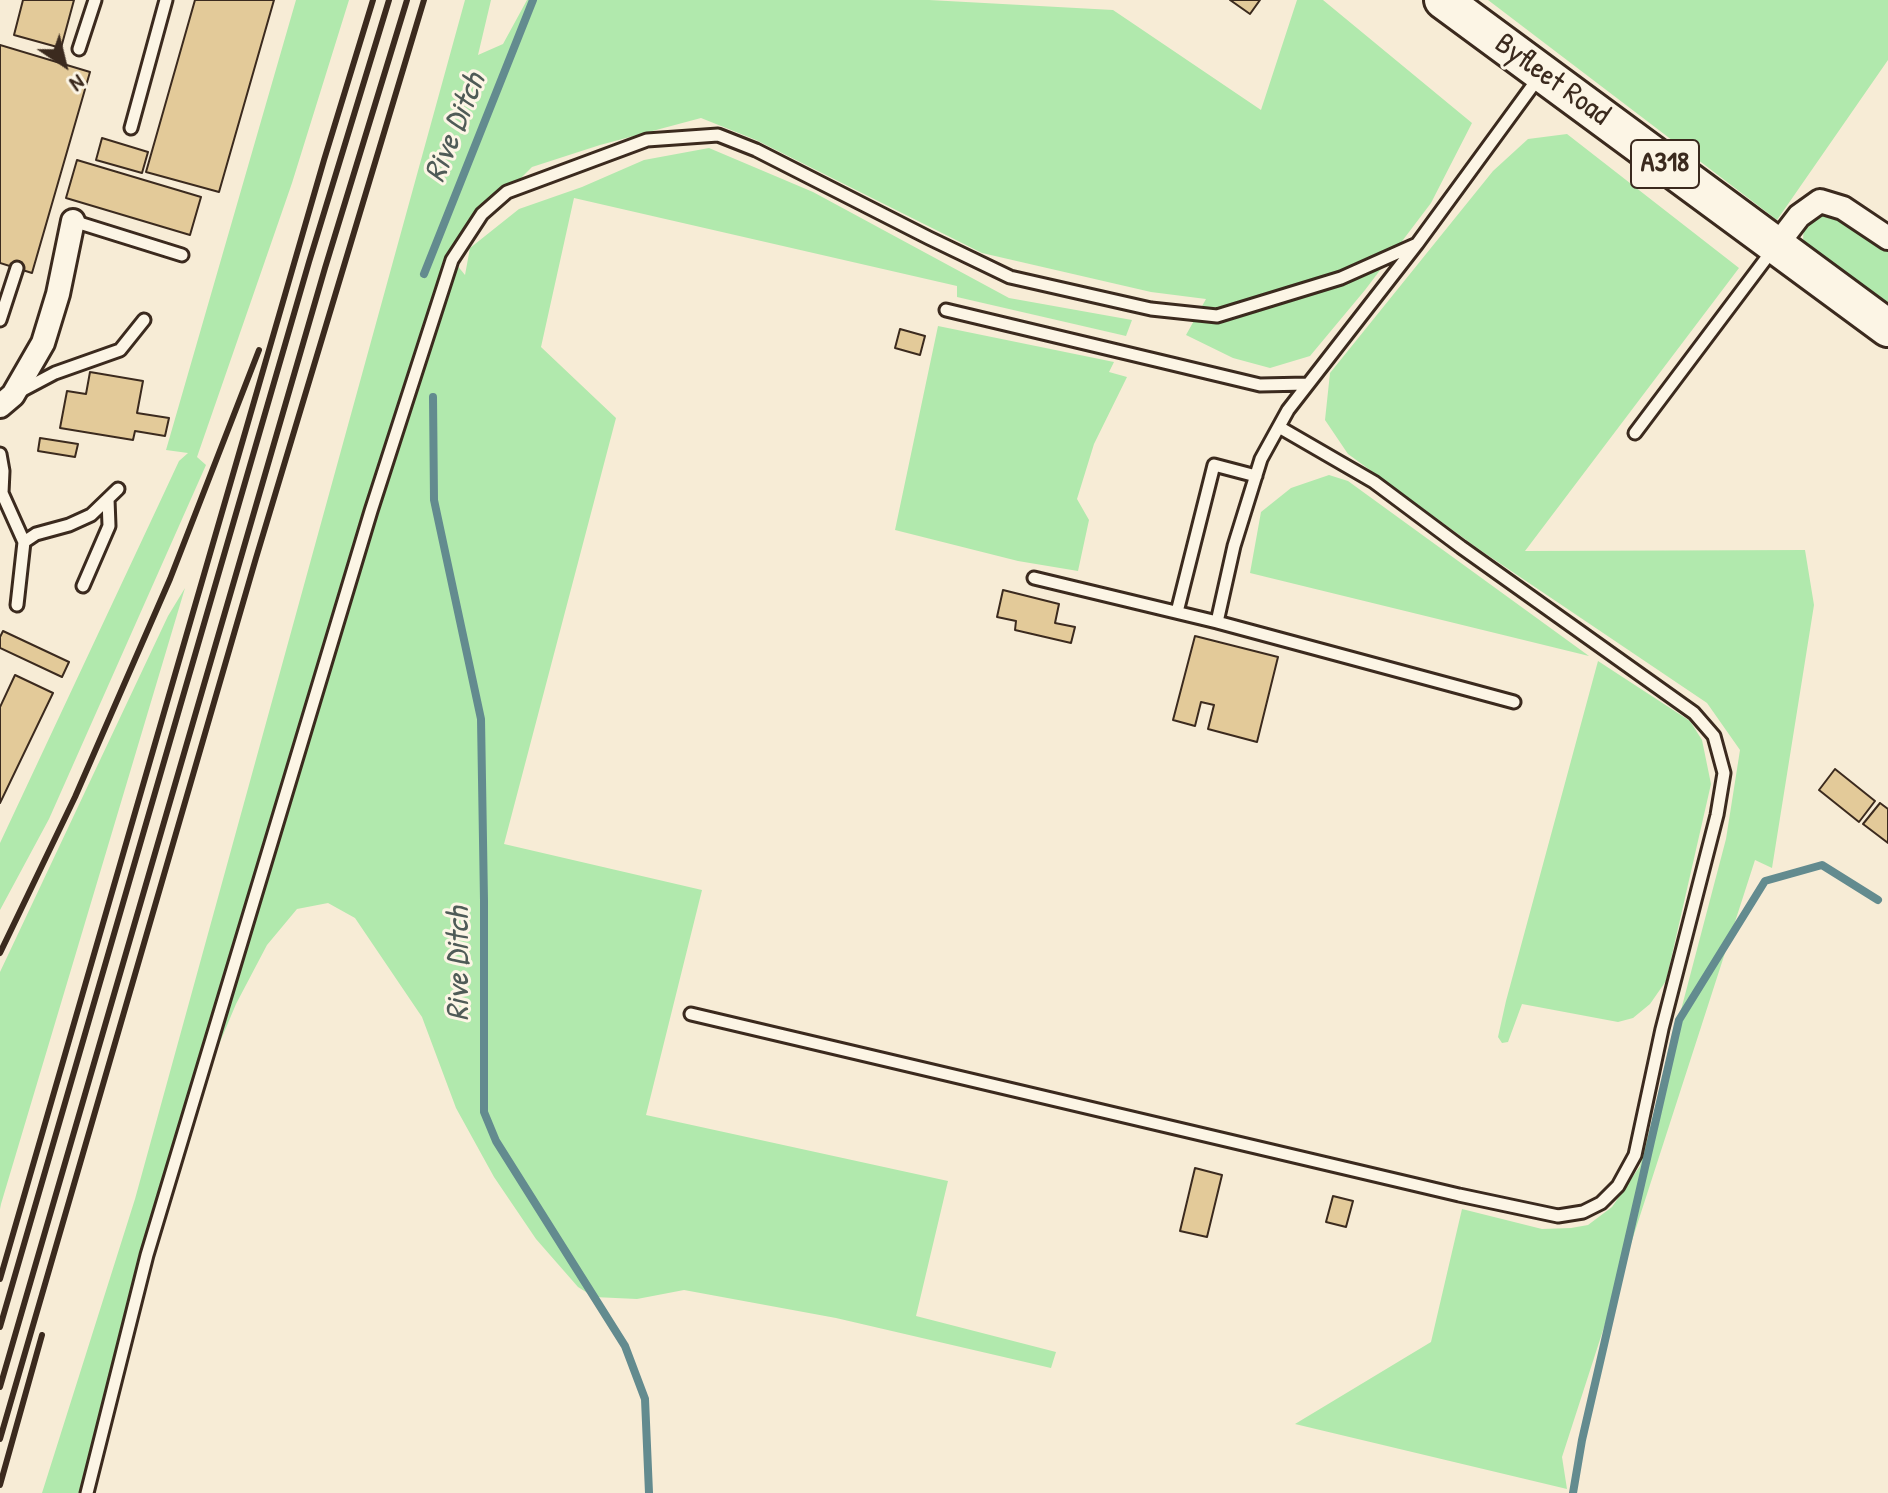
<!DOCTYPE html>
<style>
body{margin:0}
#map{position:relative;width:1888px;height:1493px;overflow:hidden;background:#f7ecd6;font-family:"Patrick Hand",sans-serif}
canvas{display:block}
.north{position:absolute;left:24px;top:24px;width:80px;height:80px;-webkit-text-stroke:6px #fcf5e5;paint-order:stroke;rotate:145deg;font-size:22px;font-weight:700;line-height:32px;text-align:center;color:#3b2a1e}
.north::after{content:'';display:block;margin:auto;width:28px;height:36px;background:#3b2a1e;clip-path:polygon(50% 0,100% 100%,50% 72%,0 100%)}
</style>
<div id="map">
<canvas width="1888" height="1493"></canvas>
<div class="north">N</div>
</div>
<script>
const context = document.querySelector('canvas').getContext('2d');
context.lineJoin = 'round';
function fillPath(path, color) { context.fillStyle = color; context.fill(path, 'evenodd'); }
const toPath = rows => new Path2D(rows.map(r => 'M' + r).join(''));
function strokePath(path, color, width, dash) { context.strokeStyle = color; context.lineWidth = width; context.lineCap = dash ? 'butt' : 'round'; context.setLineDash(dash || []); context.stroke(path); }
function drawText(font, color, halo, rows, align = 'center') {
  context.font = font + ' "Patrick Hand",sans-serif'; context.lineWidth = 6; context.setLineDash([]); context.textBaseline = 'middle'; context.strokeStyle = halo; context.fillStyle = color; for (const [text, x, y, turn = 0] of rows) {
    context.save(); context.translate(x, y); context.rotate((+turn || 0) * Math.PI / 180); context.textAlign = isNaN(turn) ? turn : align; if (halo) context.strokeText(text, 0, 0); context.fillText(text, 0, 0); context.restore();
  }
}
fillPath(toPath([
 [296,0,349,0,292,183,197,457,206,465,49,819,0,910,0,843,158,506,179,461,188,453,166,450],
 [465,0,491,0,478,55,503,44,527,0,929,0,1113,10,1261,110,1297,0,1323,0,1472,123,1431,203,1365,290,1310,356,1270,368,1233,358,1186,335,1206,299,1151,292,982,253,756,140,701,118,600,145,532,167,507,192,452,259,465,275,470,248,519,209,582,187,644,160,709,148,813,192,1009,298,1132,320,1126,336,957,297,957,286,574,198,541,347,616,418,504,844,702,890,646,1115,948,1181,916,1316,1056,1352,1051,1368,836,1318,684,1290,637,1299,594,1297,578,1287,536,1239,494,1177,456,1108,422,1017,355,918,328,903,297,909,267,945,236,1004,191,1111,87,1493,42,1493,135,1199],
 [1488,0,1888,0,1888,60,1777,220],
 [1567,134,1739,268,1525,551,1805,550,1814,605,1772,868,1755,860,1562,1457,1567,1489,1295,1424,1431,1342,1462,1209,1542,1229,1571,1228,1588,1225,1612,1207,1640,1166,1726,839,1740,750,1707,703,1480,550,1348,454,1325,420,1330,373,1493,171,1528,139],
 [1820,201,1888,238,1888,328,1802,265,1804,219],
 [938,326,1114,362,1109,372,1127,377,1094,444,1077,499,1089,520,1078,571,1018,561,895,530],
 [1329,475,1348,481,1589,656,1250,573,1261,512,1291,488],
 [185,588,1,1204,0,1209,0,972,168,616],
 [1598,661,1690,721,1702,740,1711,784,1666,981,1650,1004,1633,1018,1618,1022,1522,1004,1508,1042,1502,1043,1498,1037,1506,1001]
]), '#b1e9ad');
strokePath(toPath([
 [424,274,533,0],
 [433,397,434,500,481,719,484,901,484,1112,496,1141,625,1346,645,1399,649,1493],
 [1573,1493,1582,1440,1679,1020,1765,881,1822,865,1878,900]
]), '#638b8f', 8);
const building = toPath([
 [23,0,74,0,61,48,14,35,23,0],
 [195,0,274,0,219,192,146,172,195,0],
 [1230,0,1260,0,1250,14,1230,0],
 [0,45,90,72,32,273,0,263,0,45],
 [102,138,148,152,142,173,96,160,102,138],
 [77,160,201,197,190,235,66,198,77,160],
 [900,329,925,336,920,355,895,348,900,329],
 [90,372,143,381,137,413,169,418,165,436,135,431,133,440,60,428,67,391,86,394,90,372],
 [40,438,78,444,75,457,38,451,40,438],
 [1003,590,1059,604,1055,623,1075,627,1071,643,1015,630,1016,621,997,617,1003,590],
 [3,631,69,662,62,677,0,648,0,637,3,631],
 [1195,636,1278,657,1257,742,1208,729,1214,705,1201,702,1195,726,1173,720,1195,636],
 [15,675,53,693,0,803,0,707,15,675],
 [1835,769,1875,801,1859,822,1819,790,1835,769],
 [1880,803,1888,809,1888,843,1863,824,1880,803],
 [1195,1168,1222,1175,1207,1237,1180,1231,1195,1168],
 [1333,1196,1353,1201,1346,1227,1326,1222,1333,1196]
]);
fillPath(building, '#e3ca99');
strokePath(building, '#3b2a1e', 2);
const lane = toPath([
 [79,49,95,0],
 [131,128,166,0],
 [73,221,182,255],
 [946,310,1260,385,1307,384],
 [0,320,17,268],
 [21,391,55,373,120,350,144,320],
 [1635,433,1774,248],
 [0,454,3,471,2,493,24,542,17,605],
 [24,542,36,534,69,525,91,515,118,489],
 [1034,578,1217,622,1514,702],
 [83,586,109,526,108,499],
 [1177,612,1214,465,1256,476],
 [1217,622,1234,546,1261,459,1288,410,1417,244,1539,77],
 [691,1014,1459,1195,1558,1216,1583,1212,1601,1203,1618,1186,1635,1155,1662,1029,1717,815,1724,773,1714,736,1694,713,1461,547,1374,482,1279,427],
 [87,1493,147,1255,371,511,452,260,482,214,507,192,647,140,718,135,756,150,929,238,1010,277,1151,309,1217,316,1341,278,1417,244]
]);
const street = toPath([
 [1776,246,1799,216,1820,201,1843,208,1888,238],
 [0,406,13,395,43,343,58,294,73,221]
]);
const primary = toPath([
 [1443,0,1888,328]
]);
strokePath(lane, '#3b2a1e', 17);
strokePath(street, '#3b2a1e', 28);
strokePath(primary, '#3b2a1e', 42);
strokePath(lane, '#fcf5e5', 11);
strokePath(street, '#fcf5e5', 22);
strokePath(primary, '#fcf5e5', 36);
strokePath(toPath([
 [0,953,75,797,170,579,259,350],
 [0,1279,324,160,373,0],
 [0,1327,309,262,389,0],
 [0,1387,325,268,407,0],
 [0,1439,256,558,424,0],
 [0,1485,42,1335]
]), '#3b2a1e', 6);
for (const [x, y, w] of [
 [1665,164,68]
]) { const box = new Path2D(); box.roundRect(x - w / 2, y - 24, w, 48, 6); context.fillStyle = '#fcf5e5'; context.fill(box); strokePath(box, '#3b2a1e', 2); }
drawText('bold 28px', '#3b2a1e', null, [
 ["A318",1665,164]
]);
drawText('30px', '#3b2a1e', '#fcf5e5', [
 ["Byfleet Road",1552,80,36]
]);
drawText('italic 32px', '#4f5b57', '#fcf5e5', [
 ["Rive Ditch",456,128,-68],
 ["Rive Ditch",459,964,-90]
]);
</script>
